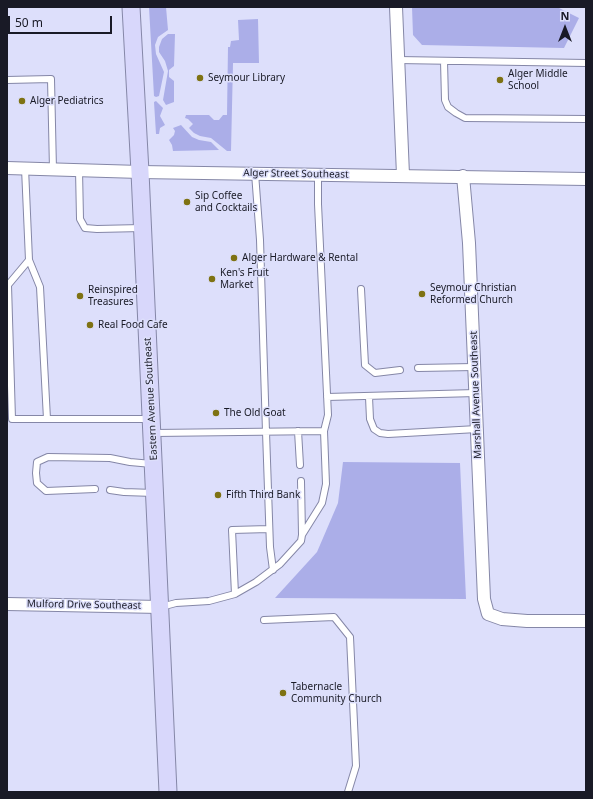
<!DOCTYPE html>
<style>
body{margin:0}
#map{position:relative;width:593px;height:799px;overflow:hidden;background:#dddffb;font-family:"Noto Sans",sans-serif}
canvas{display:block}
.frame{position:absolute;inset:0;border:8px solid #191a26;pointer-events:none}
.north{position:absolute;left:545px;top:8px;width:40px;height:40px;-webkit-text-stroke:3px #dddffb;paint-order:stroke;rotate:0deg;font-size:11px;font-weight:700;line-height:16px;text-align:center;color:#191a26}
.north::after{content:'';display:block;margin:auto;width:14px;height:18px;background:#191a26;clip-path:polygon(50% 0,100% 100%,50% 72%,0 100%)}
.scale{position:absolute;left:8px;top:16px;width:104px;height:18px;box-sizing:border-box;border:2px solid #191a26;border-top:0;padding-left:5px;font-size:12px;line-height:14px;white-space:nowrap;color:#191a26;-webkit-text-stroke:3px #dddffb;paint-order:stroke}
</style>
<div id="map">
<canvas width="593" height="799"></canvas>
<div class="frame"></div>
<div class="north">N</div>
<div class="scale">50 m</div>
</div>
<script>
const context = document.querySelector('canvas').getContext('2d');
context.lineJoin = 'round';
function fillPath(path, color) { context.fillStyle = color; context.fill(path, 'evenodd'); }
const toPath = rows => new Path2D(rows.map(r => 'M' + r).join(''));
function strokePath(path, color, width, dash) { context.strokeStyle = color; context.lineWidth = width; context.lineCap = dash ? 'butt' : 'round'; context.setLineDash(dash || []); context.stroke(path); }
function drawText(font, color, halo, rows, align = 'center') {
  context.font = font + ' "Noto Sans",sans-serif'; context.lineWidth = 3; context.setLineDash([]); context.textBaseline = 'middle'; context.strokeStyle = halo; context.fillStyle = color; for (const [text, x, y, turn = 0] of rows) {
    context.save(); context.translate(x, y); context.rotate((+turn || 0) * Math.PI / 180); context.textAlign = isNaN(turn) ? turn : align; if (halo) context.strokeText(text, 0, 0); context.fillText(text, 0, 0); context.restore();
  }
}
fillPath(toPath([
 [149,7,166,7,168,30,158,37,155,45,156,54,164,72,159,96,156,97,154,96],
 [412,7,557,7,579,18,564,48,422,45,413,35],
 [258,19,259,63,233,63,231,151,227,151,211,138,200,136,194,133,189,128,193,124,188,119,185,118,186,115,209,115,214,120,219,120,223,115,227,115,228,47,230,47,231,41,239,40,238,20],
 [168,34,175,34,174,66,169,70,169,77,174,81,174,102,166,105,163,100,168,71,165,61,159,52,159,47,162,39],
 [156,101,163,108,160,116,165,125,160,128,159,134,156,134,154,102],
 [181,125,192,137,199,140,211,142,219,150,173,151,172,145,169,140,174,135,175,131,173,128],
 [343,462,460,463,466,599,275,598,317,552,338,503]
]), '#abaee8');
const service = toPath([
 [398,60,586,63],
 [444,61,445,100,448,107,456,113,465,118,586,119],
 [7,80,51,79,53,170],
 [25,168,29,260,40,287,47,419],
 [79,170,80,219,85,228,97,229,142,228],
 [255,173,260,240,266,432,270,547,273,570],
 [29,260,8,285,12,419,150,419],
 [361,289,365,365,375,373,400,370],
 [418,368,474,367],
 [327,397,476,393],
 [369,397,370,419,374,429,380,433,388,434,477,429],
 [298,431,300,465],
 [154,433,324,431],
 [301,481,302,535],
 [95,489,46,491,37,483,36,473,37,462,48,457,110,458,130,462,152,464],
 [110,490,124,492,154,493],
 [235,594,232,530,269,529],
 [161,607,176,603,209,601,235,594,256,582,280,564,301,541,302,535,322,503,326,484,324,431,328,415,318,204,318,174],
 [264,620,334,617,350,637,356,766,348,792]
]);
const minor = toPath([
 [396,7,403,175],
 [7,168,140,172,586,179],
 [463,176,469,243,484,599,488,614,502,619,527,621,586,621],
 [7,604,160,607]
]);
const secondary = toPath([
 [131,7,140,172,168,792]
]);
strokePath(service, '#8587a7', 8);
strokePath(minor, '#8587a7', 14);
strokePath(secondary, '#8587a7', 19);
strokePath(service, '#fff', 6);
strokePath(minor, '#fff', 12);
strokePath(secondary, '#d8d7fb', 17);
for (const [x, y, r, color] of [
 [200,78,4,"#7e7213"],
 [500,80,4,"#7e7213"],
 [22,101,4,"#7e7213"],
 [187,202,4,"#7e7213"],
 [234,258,4,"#7e7213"],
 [212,279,4,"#7e7213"],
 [422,294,4,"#7e7213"],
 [80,296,4,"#7e7213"],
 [90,325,4,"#7e7213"],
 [216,413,4,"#7e7213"],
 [218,495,4,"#7e7213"],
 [283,693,4,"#7e7213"]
]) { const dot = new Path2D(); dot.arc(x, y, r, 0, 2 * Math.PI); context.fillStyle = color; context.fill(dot); strokePath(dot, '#dddffb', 1.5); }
drawText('10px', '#191a26', '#dddffb', [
 ["Alger Middle",508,74],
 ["School",508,86],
 ["Seymour Library",208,78],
 ["Alger Pediatrics",30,101],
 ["Sip Coffee",195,196],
 ["and Cocktails",195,208],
 ["Alger Hardware & Rental",242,258],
 ["Ken's Fruit",220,273],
 ["Market",220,285],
 ["Seymour Christian",430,288],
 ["Reformed Church",430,300],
 ["Reinspired",88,290],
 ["Treasures",88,302],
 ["Real Food Cafe",98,325],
 ["The Old Goat",224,413],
 ["Fifth Third Bank",226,495],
 ["Tabernacle",291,687],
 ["Community Church",291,699]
], 'left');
drawText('10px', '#191a26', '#dddffb', [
 ["Alger Street Southeast",296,174,1],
 ["Marshall Avenue Southeast",476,395,-92],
 ["Eastern Avenue Southeast",151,399,-93],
 ["Mulford Drive Southeast",84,605,1]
]);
</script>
